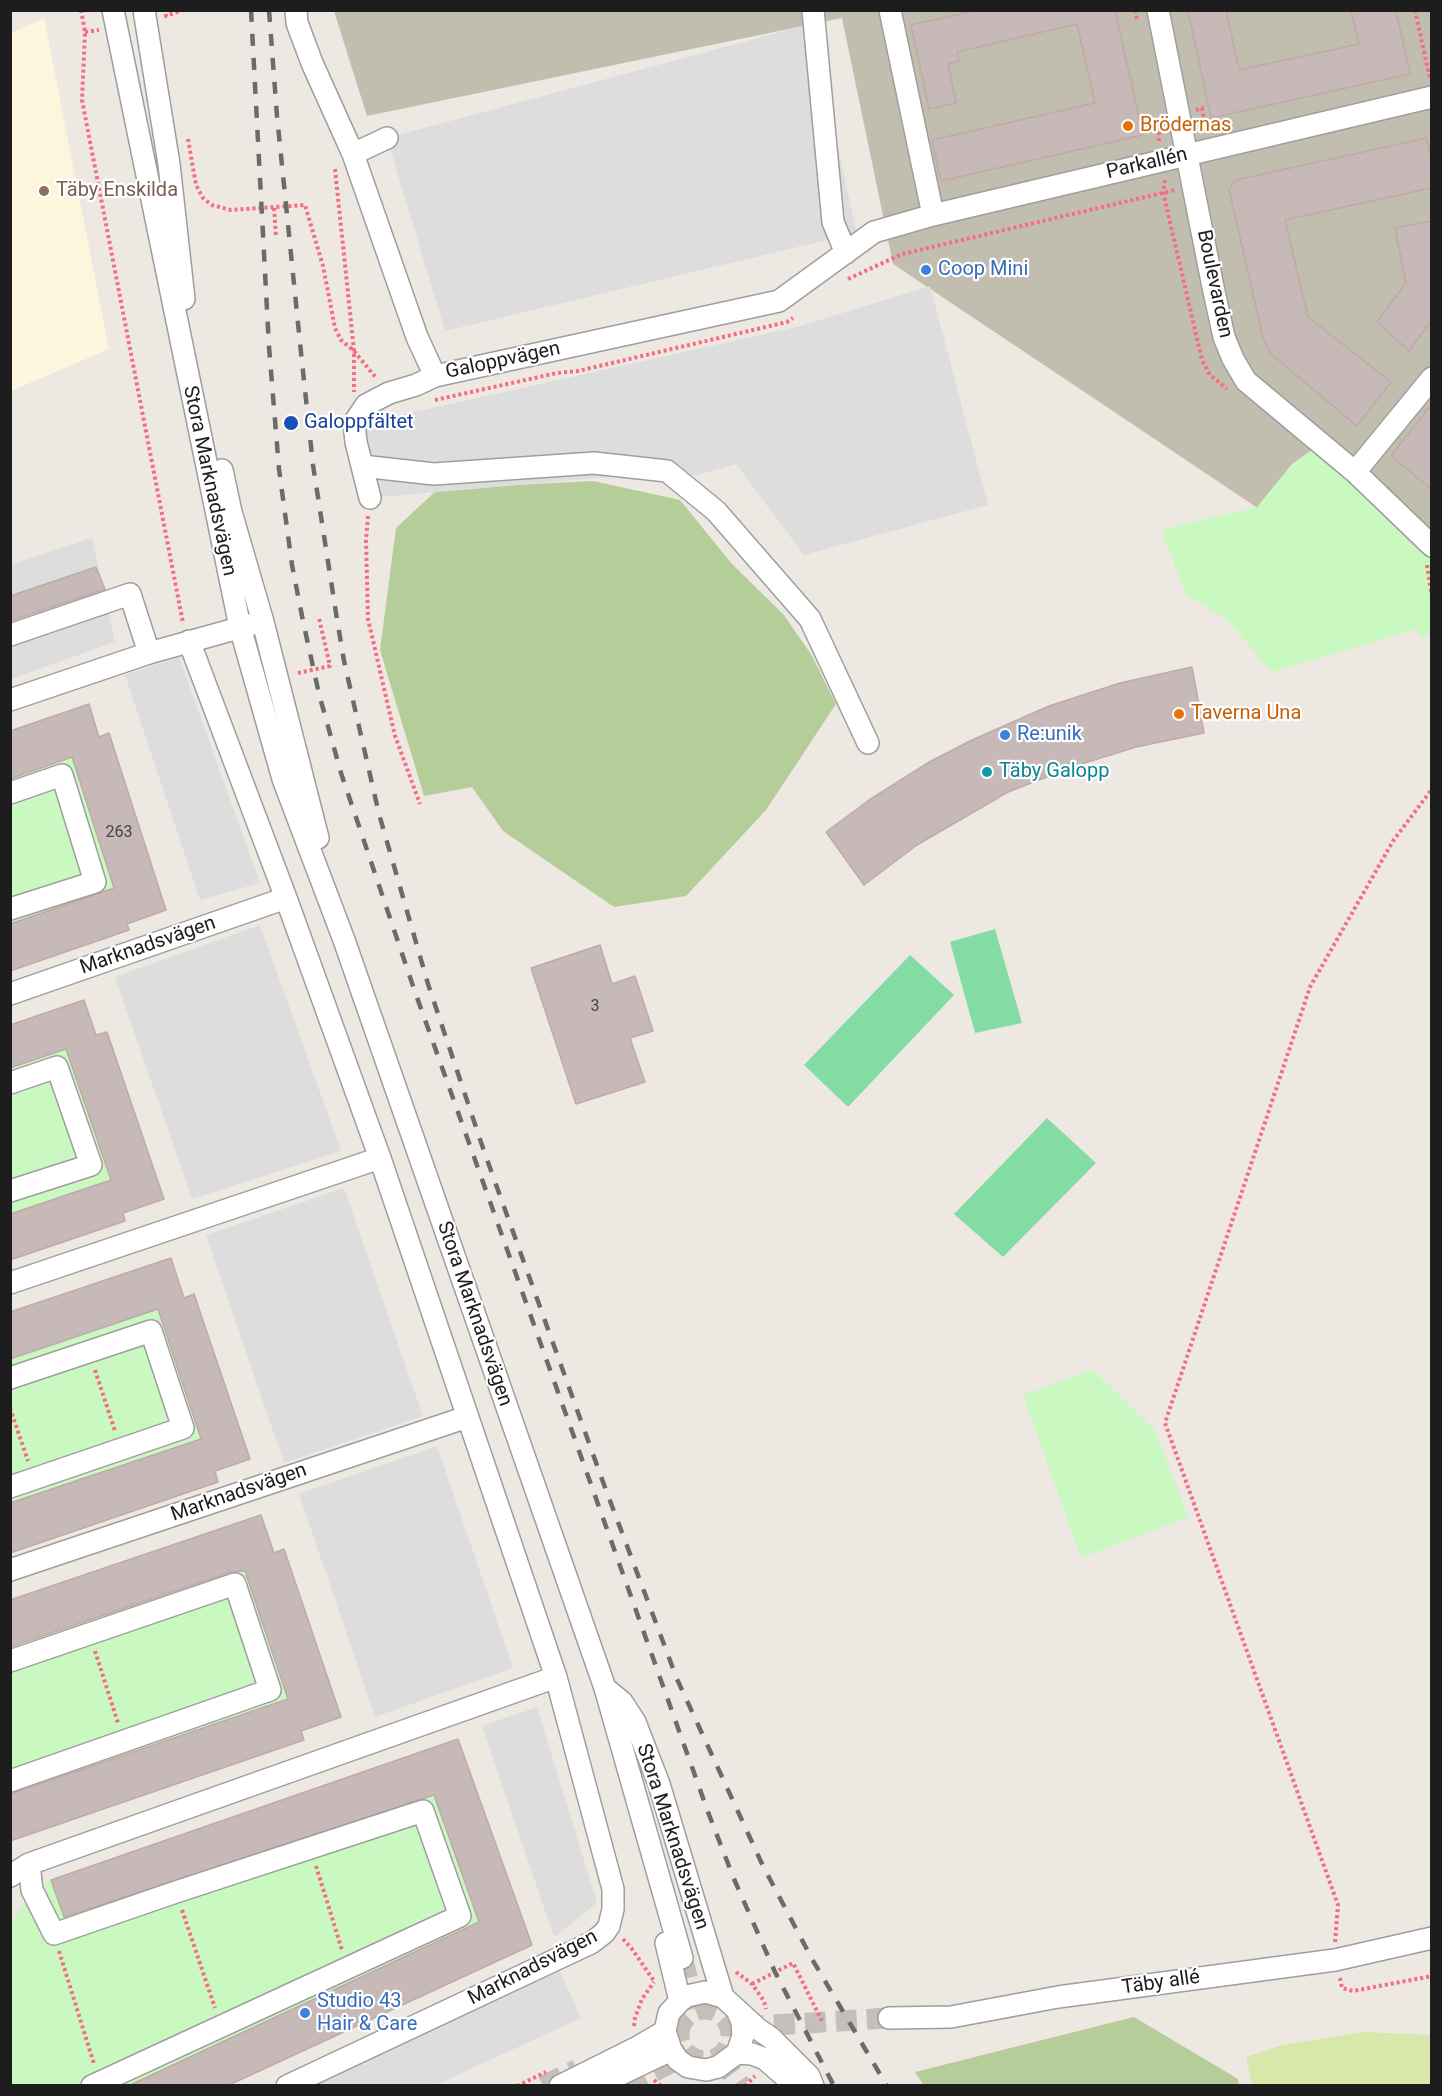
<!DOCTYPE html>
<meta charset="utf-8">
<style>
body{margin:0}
#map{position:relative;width:1442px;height:2096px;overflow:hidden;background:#eee8e3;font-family:Roboto,sans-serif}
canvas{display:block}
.frame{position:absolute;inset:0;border:12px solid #1d1d1d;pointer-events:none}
</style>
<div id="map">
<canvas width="1442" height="2096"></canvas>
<div class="frame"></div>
</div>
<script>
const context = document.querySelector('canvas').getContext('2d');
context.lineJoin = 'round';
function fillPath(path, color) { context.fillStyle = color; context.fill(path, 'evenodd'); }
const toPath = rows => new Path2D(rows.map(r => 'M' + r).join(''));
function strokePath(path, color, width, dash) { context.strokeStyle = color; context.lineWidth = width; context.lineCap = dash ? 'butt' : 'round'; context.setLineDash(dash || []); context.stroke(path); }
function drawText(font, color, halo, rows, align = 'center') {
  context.font = font + ' Roboto,sans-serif'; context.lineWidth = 4.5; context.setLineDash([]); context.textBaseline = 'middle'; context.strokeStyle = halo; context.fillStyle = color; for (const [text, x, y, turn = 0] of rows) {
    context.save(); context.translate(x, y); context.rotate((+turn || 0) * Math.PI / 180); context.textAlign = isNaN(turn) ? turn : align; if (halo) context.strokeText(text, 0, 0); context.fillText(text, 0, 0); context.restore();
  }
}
fillPath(toPath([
 [44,18,109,349,11,391,11,33]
]), '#fef6dc');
fillPath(toPath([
 [334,11,1431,11,1431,624,893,264,842,18,367,116]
]), '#c2beaf');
fillPath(toPath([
 [1364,2032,1431,2035,1431,2085,1252,2085,1246,2057,1282,2045]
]), '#d7e8aa');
fillPath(toPath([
 [593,481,680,500,732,564,783,614,811,654,836,704,766,810,686,896,614,907,503,831,472,787,424,796,380,650,396,528,438,489],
 [1134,2017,1238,2079,1239,2085,924,2086,915,2072]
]), '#b5cd99');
fillPath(toPath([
 [1321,443,1431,547,1431,633,1421,639,1417,629,1272,672,1225,618,1186,595,1161,530,1257,507,1292,464],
 [72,757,114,888,11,924,10,779],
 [66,1049,111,1180,11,1214,10,1068],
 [158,1309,201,1439,11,1503,10,1359],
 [1093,1370,1155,1430,1188,1517,1081,1558,1023,1395],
 [245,1571,288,1699,11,1794,10,1651],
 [434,1795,479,1922,130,2085,11,2086,11,1923,33,1892,51,1880,66,1922]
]), '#caf8c1');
fillPath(toPath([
 [995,929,1022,1023,975,1033,950,942],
 [910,955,954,995,848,1107,804,1065],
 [1047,1118,1096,1163,1003,1257,954,1214]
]), '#83dca4');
fillPath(toPath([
 [810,24,857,233,445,331,387,138],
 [930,286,988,505,804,555,736,464,697,475,611,477,370,498,360,423,446,405,800,326],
 [92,538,115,642,11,679,10,565],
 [179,657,260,883,200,900,125,675],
 [260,925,341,1151,192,1199,115,977],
 [344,1188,423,1416,284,1463,206,1235],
 [437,1446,513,1668,375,1717,299,1494],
 [537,1707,597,1903,554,1937,482,1726],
 [560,1971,581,2018,436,2085,315,2085]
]), '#ddd');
const building = toPath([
 [979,10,1115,10,1143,135,941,181,932,140,1095,103,1077,24,957,52,959,61,948,64,956,103,929,109,911,25,979,10],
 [1188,10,1226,10,1239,70,1359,44,1351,10,1396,10,1410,74,1211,118,1188,10],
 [1427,138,1431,159,1431,188,1285,220,1308,317,1391,382,1357,426,1270,353,1263,338,1229,189,1236,180,1427,138],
 [1431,221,1431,321,1409,351,1377,322,1406,283,1395,228,1431,221],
 [1431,405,1431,489,1391,456,1431,405],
 [96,567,105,589,10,621,10,596,96,567],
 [1192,667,1204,733,1136,747,1078,765,1008,792,917,845,864,885,826,832,869,800,931,761,972,740,1049,706,1120,683,1192,667],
 [89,704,99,737,109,733,166,910,127,924,129,930,10,971,10,924,114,888,72,757,10,779,10,731,89,704],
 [600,945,612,984,635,976,653,1031,630,1038,645,1082,576,1104,531,968,600,945],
 [84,1000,96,1035,107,1032,164,1199,123,1213,125,1221,10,1260,10,1214,111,1180,66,1049,10,1068,10,1025,84,1000],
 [171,1258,184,1298,194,1294,250,1459,215,1471,218,1482,10,1553,10,1503,201,1439,158,1309,10,1359,10,1312,171,1258],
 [261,1515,274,1553,284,1549,341,1717,301,1731,304,1740,10,1841,10,1794,288,1699,245,1571,231,1572,10,1647,10,1600,261,1515],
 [458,1739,532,1945,229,2085,130,2085,479,1922,434,1795,64,1917,51,1880,458,1739]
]);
fillPath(building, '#c6b9b7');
strokePath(building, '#bfaba6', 1.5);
strokePath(toPath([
 [682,1958,696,2010],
 '679 2035a26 26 0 1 1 52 0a26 26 0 1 1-52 0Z',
 [743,2027,889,2018],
 [720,2057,741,2086],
 [543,2086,577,2070],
 [626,2086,688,2054]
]), '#c4bfbb', 21, [21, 10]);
const minor = toPath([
 [113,10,240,627,283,779,344,940,605,1688,682,1958],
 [144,10,169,164,184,299],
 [296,10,297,23,312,63,353,154,417,337,435,376,779,301,874,232,933,215,1432,97],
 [813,10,833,222,846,253],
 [890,10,933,215],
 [1158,10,1213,287,1224,337,1233,359,1246,381,1355,472,1432,546],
 [353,154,387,138],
 [362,466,434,474,594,463,667,471,716,511,810,619,868,743],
 [222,470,231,512,263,622,318,838],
 [1355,472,1432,378],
 [370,498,356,442,354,423,366,405,389,393,416,385,435,376],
 [10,635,130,594,149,653],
 [189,641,286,898,380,1158,556,1677,613,1889,613,1909,609,1926,604,1933,591,1943,287,2086],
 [10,700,149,653,253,624],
 [10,793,62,775,95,882,10,909],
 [10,994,286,898],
 [10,1083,57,1067,91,1165,10,1191],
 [10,1283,380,1158],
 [10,1378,151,1331,183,1428,10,1487],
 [10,1570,467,1417],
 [10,1661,235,1584,270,1690,10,1781],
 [605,1688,622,1702,635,1722,659,1784,723,1997],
 [29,1864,32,1890,54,1934,176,1892,423,1811,460,1916,92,2086],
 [10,1876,29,1864,556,1677],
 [666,1943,680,2001],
 [737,2010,742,2022,743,2036,737,2053,718,2067,706,2070,688,2067,678,2060,671,2050,665,2031,669,2013,680,2001,687,1996,705,1992,723,1997,758,2029,771,2038,809,2076,813,2086],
 [889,2018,951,2017,1058,1997,1335,1960,1432,1938],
 [737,2053,752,2054,765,2059,796,2086],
 [560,2086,636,2048,665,2031],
 [596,2086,671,2050]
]);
strokePath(minor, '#9e9e9e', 24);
strokePath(toPath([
 [81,10,85,32,82,100,183,623],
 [1135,10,1137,19],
 [1415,10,1428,70],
 [166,14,166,16,183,10],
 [85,32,99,30],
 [1430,77,1428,70,1432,69],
 [1196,110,1202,108,1204,120,1218,127],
 [1159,126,1159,143],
 [188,139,196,185,203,198,212,205,231,210,305,205,323,266,335,328,341,340,354,351,377,379],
 [335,169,354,351,354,392],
 [1165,180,1163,192,1202,360,1210,375,1227,389],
 [274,208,276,236],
 [848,279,902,254,1175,190],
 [435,400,557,373,578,371,787,322,793,318],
 [368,516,366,540,368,619,395,736,420,804],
 [1427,565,1432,597],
 [298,673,330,666,319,618],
 [95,1370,115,1431],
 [10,1408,28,1461],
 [95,1651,118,1723],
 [316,1866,342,1950],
 [182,1910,215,2008],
 [623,1939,632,1949,654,1981],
 [1335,1942,1338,1905,1165,1423,1310,987,1393,841,1432,789],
 [59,1951,94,2064],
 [736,1972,752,1984,764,2001,766,2009],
 [1340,1978,1342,1988,1353,1991,1432,1976],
 [752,1984,793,1963,822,2021],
 [634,2026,635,2018,642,1999,654,1982],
 [654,2080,661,2086],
 [517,2086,546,2072],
 [745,2086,755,2076]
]), '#f66c80', 4, [3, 3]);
strokePath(minor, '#fff', 21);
strokePath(toPath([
 [251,10,269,347,279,469,292,565,303,621,319,694,341,773,414,989,708,1812,734,1879,775,1972,834,2086],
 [269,10,277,116,300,343,313,465,336,613,344,661,379,814,428,984,485,1154,603,1482,677,1679,763,1866,812,1959,887,2086]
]), '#6b6b6b', 4.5, [12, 12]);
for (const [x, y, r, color] of [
 [1128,126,6,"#e8710a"],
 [44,191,6,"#8d6e63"],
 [926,270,6,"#3f7fe0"],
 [291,423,8,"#1a4fb4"],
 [1179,714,6,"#e8710a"],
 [1005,735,6,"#3f7fe0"],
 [987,772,6,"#0f9aa8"],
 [305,2013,6,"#3f7fe0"]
]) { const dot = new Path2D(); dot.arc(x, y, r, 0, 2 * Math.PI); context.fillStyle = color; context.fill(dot); strokePath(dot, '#fff', 2); }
drawText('16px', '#474444', null, [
 ["263",119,833],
 ["3",595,1007]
]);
drawText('20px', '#c56008', '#fff', [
 ["Brödernas",1140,126],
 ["Taverna Una",1191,714]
], 'left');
drawText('20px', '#1d1d1d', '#fff', [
 ["Parkallén",1147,164,-13],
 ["Boulevarden",1214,284,78],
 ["Galoppvägen",503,361,-12],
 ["Stora Marknadsvägen",209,481,78],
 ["Marknadsvägen",148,946,-19],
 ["Stora Marknadsvägen",474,1314,71],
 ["Marknadsvägen",239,1493,-19],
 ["Stora Marknadsvägen",672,1837,72],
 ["Marknadsvägen",533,1968,-27],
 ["Täby allé",1161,1983,-8]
]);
drawText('20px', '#785e54', '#fff', [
 ["Täby Enskilda",56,191]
], 'left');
drawText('20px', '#366cbe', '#fff', [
 ["Coop Mini",938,270],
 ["Re:unik",1017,735],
 ["Studio 43",317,2002],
 ["Hair & Care",317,2025]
], 'left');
drawText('20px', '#164399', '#fff', [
 ["Galoppfältet",304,423]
], 'left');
drawText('20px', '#0d838f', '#fff', [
 ["Täby Galopp",999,772]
], 'left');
</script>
